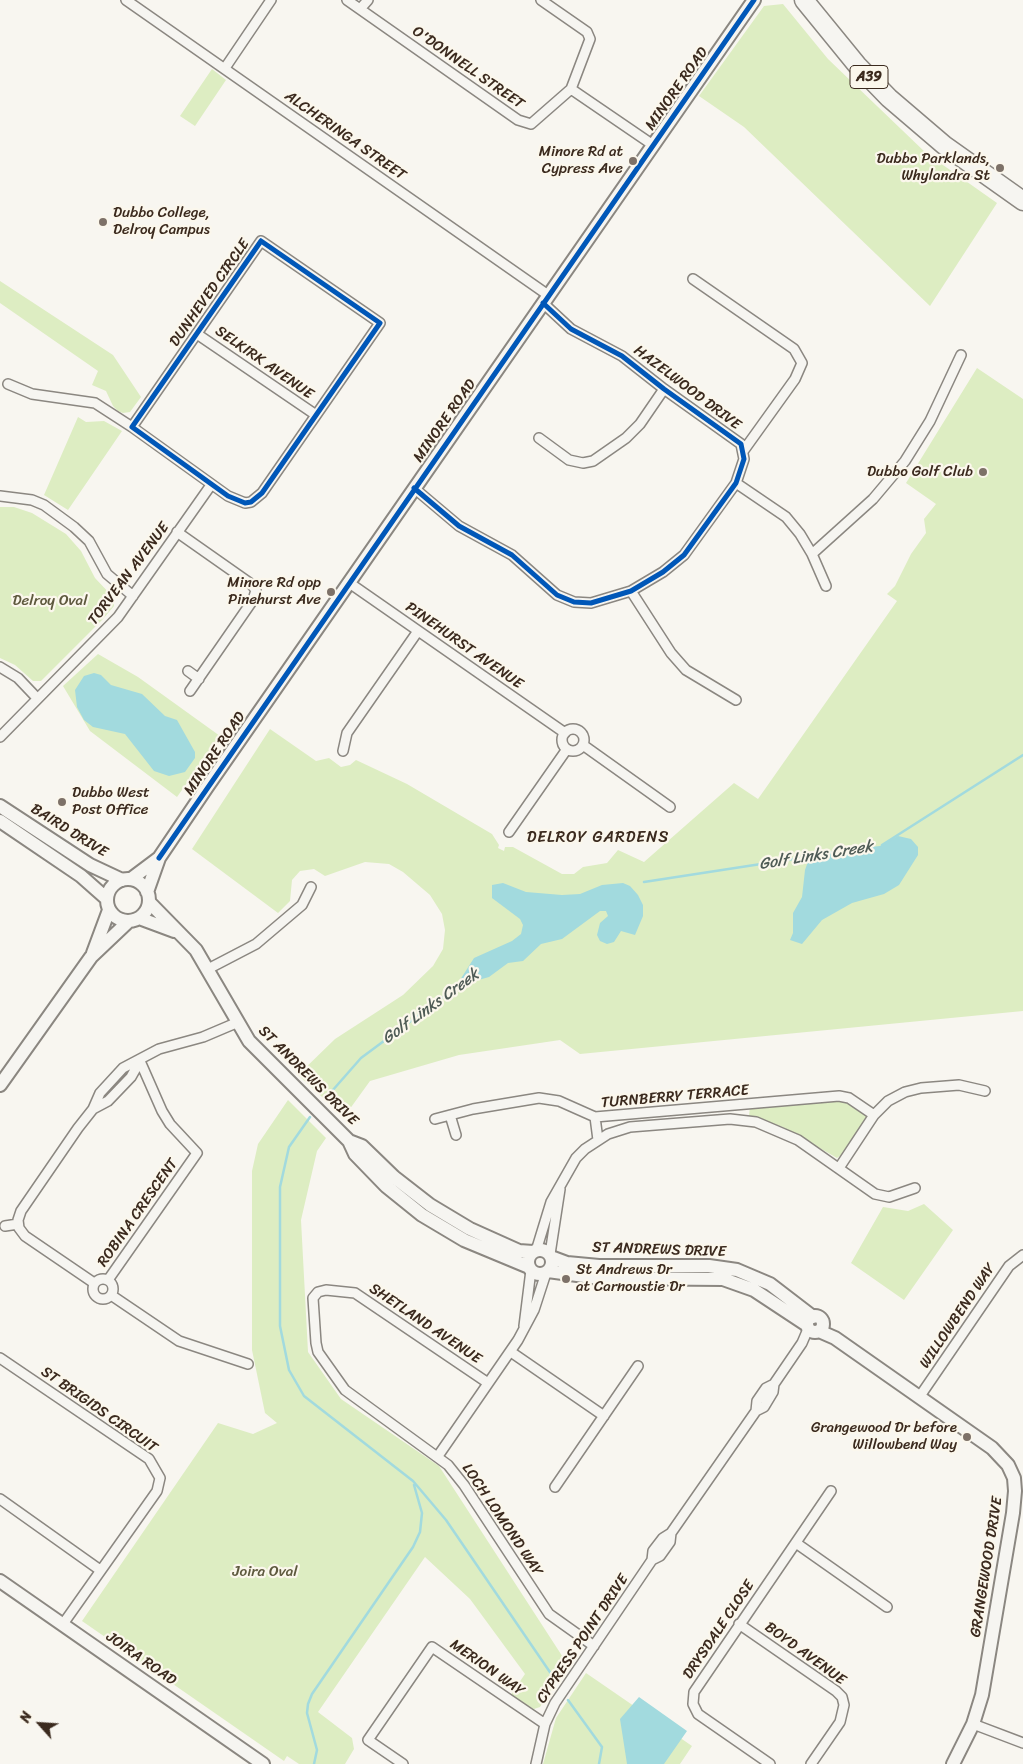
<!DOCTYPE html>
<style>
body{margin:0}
#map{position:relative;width:1023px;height:1764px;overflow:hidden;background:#f8f6f0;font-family:Sriracha,sans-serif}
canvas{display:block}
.north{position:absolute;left:15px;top:1699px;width:50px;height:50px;-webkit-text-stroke:4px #fbf7ec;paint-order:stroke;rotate:296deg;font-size:14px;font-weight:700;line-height:20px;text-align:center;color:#3b2a1e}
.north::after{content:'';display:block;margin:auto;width:18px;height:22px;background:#3b2a1e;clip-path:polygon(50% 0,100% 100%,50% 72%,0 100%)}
</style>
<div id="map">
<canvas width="1023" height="1764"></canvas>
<div class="north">N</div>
</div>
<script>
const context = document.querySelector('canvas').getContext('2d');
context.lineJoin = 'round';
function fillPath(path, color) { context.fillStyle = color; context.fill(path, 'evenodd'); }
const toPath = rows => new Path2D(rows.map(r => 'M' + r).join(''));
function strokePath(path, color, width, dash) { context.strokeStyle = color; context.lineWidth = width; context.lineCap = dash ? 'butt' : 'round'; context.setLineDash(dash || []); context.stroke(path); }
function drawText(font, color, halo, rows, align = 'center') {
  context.font = font + ' Sriracha,sans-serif'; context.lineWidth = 4.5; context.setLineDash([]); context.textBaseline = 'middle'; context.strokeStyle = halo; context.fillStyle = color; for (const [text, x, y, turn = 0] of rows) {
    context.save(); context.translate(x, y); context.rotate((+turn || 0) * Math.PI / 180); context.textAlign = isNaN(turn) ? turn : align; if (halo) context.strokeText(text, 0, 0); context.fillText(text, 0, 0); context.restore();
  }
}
fillPath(toPath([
 [783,4,828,59,926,153,997,203,930,306,744,127,699,96,764,6],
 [212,69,226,80,195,126,180,116],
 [0,281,113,355,141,397,130,412,123,413,118,411,113,406,106,391,92,385,98,371,0,303],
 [977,368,1023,399,1023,1011,580,1054,560,1040,459,1055,370,1081,344,1117,298,1075,335,1039,403,995,433,966,443,949,445,930,442,914,430,895,403,872,389,864,365,862,325,876,314,869,300,871,292,880,290,901,278,913,192,849,270,729,316,761,329,758,341,767,350,765,356,760,407,784,492,834,499,845,498,848,504,851,505,847,513,847,562,874,574,874,583,867,607,863,618,850,644,862,734,783,758,799,897,601,887,594,895,586,911,554,926,533,924,519,936,504,906,483],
 [78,417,86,422,104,421,122,431,68,510,44,495],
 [0,507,14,507,32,513,66,534,81,551,95,578,113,597,114,606,103,619,41,681,33,681,15,665,0,658],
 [98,654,138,677,220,736,177,797,90,731,63,686],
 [839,1098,868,1113,867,1118,841,1155,837,1158,783,1127,749,1116,750,1106],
 [288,1100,326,1138,317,1151,301,1220,308,1352,341,1399,439,1466,568,1665,540,1707,534,1709,510,1696,525,1674,470,1599,425,1557,318,1712,352,1738,354,1749,345,1764,299,1764,287,1756,284,1761,82,1621,218,1423,253,1434,277,1423,265,1413,252,1350,252,1171,258,1144],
 [924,1204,953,1230,904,1300,851,1263,883,1207,908,1211],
 [586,1673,692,1746,680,1764,543,1764,556,1718]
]), '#ddedc2');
fillPath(toPath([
 [94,673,101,675,111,685,142,694,165,716,177,720,195,752,195,758,185,772,169,776,154,771,125,734,93,727,84,720,77,707,75,690,84,676],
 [898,836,911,839,918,847,918,855,899,885,884,894,852,903,822,920,802,944,790,940,793,933,793,913,802,897,805,870,811,853,880,846],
 [503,883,526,892,562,895,580,894,602,885,623,883,630,886,638,895,643,905,643,916,635,935,621,931,614,942,607,944,600,941,597,935,600,923,608,916,606,911,600,911,562,939,541,944,523,961,508,963,489,977,468,983,453,991,474,958,512,941,521,934,523,925,520,919,492,898,492,885],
 [639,1697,687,1731,664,1764,627,1764,620,1719]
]), '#a2dade');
strokePath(toPath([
 [882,845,1023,755],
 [644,882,813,856],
 [325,1099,361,1058,454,989],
 [310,1117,289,1147,280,1187,280,1326,289,1370,304,1396,413,1481,446,1520,556,1681],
 [568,1700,602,1747,599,1764],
 [314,1764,317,1750,307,1713,308,1704,312,1694,413,1547,420,1532,422,1513,414,1485]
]), '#a2dade', 2.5);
const street = toPath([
 [126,0,548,295],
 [347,0,518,120,531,124,571,89,590,39,587,32,541,0],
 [360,9,368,0],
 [225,68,271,0],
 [571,89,653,145],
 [261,241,380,323,262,493,251,502,245,503,228,496,132,427,261,241],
 [693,279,794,349,802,363,795,379,744,450],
 [197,334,316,415],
 [8,384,32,394,95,403,132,427],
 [539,438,569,460,583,463,593,461,626,438,640,424,664,389],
 [736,483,786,517,800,534,812,554,826,586],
 [414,488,459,526,512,555,557,595,574,602,591,603,631,591,663,572,684,555,736,483,744,459,741,444,664,389,622,356,571,329,543,303],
 [0,496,32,500,44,505,74,527,89,541,107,574,133,596],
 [177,532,251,584,256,590,253,600,190,691],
 [812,554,873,499,905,461,930,421,961,355],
 [348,582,565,733],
 [631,591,671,653,686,670,736,700],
 [0,667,18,678,37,698],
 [188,671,199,679],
 '562 740a11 11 0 1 1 22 0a11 11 0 1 1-22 0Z',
 [0,737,118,617,211,485],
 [583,745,670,807],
 [343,751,347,733,418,631],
 [509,832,567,749],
 [208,969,256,944,302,905,311,887],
 [93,1109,100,1093,123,1068,159,1049,203,1037,236,1023],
 [450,1115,456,1135],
 [595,1117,598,1140],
 [435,1119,473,1109,539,1098,559,1101,595,1117,839,1096,849,1098,874,1115],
 [839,1168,874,1115,888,1101,905,1092,921,1088,959,1085,985,1091],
 [5,1226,18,1224],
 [536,1251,551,1202,576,1158,585,1149,608,1134,630,1127,730,1119,756,1122,798,1140,875,1194,889,1197,915,1188],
 [550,1254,560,1189],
 '93 1289a10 10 0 1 1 20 0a10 10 0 1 1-20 0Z',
 [108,1280,197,1153,170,1124,162,1111,140,1061],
 [94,1283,25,1236,19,1228,18,1220,21,1211,78,1128,93,1109,108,1101,131,1077,140,1061],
 [111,1295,179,1341,248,1364],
 [524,1326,531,1270],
 [511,1352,604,1416],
 [0,1358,149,1459,160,1478,157,1491,63,1624],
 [488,1383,355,1293,326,1290,318,1292,313,1298,316,1343,318,1352,345,1390,448,1465,464,1485,549,1614,594,1646],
 [920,1396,1009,1266,1023,1255],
 [756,1411,757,1401,766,1388,774,1384,802,1343,808,1329],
 [438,1456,518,1340,534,1310,546,1273],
 [555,1487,638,1366],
 [0,1499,100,1570],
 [796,1543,887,1607],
 [652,1560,653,1551,663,1538,671,1533,756,1411,764,1407,773,1392,774,1384],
 [739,1624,836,1691,842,1697,844,1705,840,1722,811,1764],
 [973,1724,1023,1743],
 [403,1764,368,1740,432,1647,545,1724],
 [536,1764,545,1724,555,1703,652,1560,660,1556,670,1542,671,1533],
 [770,1764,698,1714,693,1704,694,1692,831,1491]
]);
const secondary = toPath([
 [0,806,90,865,122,880],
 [0,821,81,876,107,899],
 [131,879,159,858],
 '107 900a21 21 0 1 1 42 0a21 21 0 1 1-42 0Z',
 [147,892,159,858,207,787,754,0],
 [149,902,196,950,249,1041,349,1141,355,1154,386,1186,422,1215,464,1240,529,1267],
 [139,918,174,931],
 [93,953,109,910],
 [0,1085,91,957,129,921],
 [349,1141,362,1146,394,1177,430,1205,470,1229,519,1251,533,1252],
 '528 1262a12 12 0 1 1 24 0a12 12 0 1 1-24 0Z',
 [551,1257,567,1263,599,1266,709,1266,737,1270,770,1284,813,1317],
 [548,1271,599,1278,723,1279,754,1290,807,1325],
 '807 1324a8 8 0 1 1 16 0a8 8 0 1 1-16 0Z',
 [819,1331,835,1338,992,1448,1008,1465,1014,1478,1015,1491,1013,1513,982,1695,973,1724,953,1764],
 [0,1581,263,1764]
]);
const highway = toPath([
 [804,0,857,65,889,98,944,145,1023,201]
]);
strokePath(street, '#8b8781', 12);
strokePath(secondary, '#8b8781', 16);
strokePath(highway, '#8b8781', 21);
strokePath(street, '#f6f5f1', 9);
strokePath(secondary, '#f6f5f1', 12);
strokePath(highway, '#f6f5f1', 18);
strokePath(toPath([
 [261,241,380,323,262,493,251,502,245,503,228,496,132,427,261,241],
 [414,488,459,526,512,555,557,595,574,602,591,603,631,591,663,572,684,555,736,483,744,459,741,444,664,389,622,356,571,329,543,303],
 [159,858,754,0]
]), '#0057b8', 5);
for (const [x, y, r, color] of [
 [633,161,5,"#7d7168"],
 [1000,168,5,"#7d7168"],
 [103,222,5,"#7d7168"],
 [983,472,5,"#7d7168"],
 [331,592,5,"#7d7168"],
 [62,802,5,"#7d7168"],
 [566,1279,5,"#7d7168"],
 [967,1437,5,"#7d7168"]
]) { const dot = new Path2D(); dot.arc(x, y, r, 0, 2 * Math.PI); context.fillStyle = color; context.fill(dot); strokePath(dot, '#fbf7ec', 2); }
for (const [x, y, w] of [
 [869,77,38]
]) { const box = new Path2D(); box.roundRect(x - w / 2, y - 11.5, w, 23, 4); context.fillStyle = '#fbf7ec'; context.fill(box); strokePath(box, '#3b2a1e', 1); }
drawText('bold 14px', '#3b2a1e', null, [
 ["A39",869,77]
]);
drawText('15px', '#3b2a1e', '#fbf7ec', [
 ["O'DONNELL STREET",468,68,35],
 ["MINORE ROAD",677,89,-55],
 ["ALCHERINGA STREET",345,136,35],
 ["DUNHEVED CIRCLE",210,293,-55],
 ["SELKIRK AVENUE",264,363,35],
 ["HAZELWOOD DRIVE",687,388,37],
 ["MINORE ROAD",445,421,-55],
 ["TORVEAN AVENUE",129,574,-53],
 ["PINEHURST AVENUE",464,646,35],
 ["MINORE ROAD",215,754,-56],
 ["BAIRD DRIVE",69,831,32],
 ["ST ANDREWS DRIVE",308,1076,45],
 ["TURNBERRY TERRACE",675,1097,-5],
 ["ROBINA CRESCENT",138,1213,-55],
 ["ST ANDREWS DRIVE",659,1250,2],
 ["WILLOWBEND WAY",958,1316,-56],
 ["SHETLAND AVENUE",425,1324,34],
 ["ST BRIGIDS CIRCUIT",99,1410,35],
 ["LOCH LOMOND WAY",502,1520,56],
 ["GRANGEWOOD DRIVE",987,1567,-81],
 ["DRYSDALE CLOSE",719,1630,-56],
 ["CYPRESS POINT DRIVE",583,1639,-56],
 ["BOYD AVENUE",805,1654,36],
 ["JOIRA ROAD",141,1659,35],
 ["MERION WAY",487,1668,35]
]);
drawText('15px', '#3b2a1e', '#fbf7ec', [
 ["Minore Rd at",623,152],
 ["Cypress Ave",623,169],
 ["Dubbo Parklands,",990,159],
 ["Whylandra St",990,176],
 ["Dubbo College,",113,213,"left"],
 ["Delroy Campus",113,230,"left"],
 ["Dubbo Golf Club",973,472],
 ["Minore Rd opp",321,583],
 ["Pinehurst Ave",321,600],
 ["Dubbo West",72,793,"left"],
 ["Post Office",72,810,"left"],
 ["St Andrews Dr",576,1270,"left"],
 ["at Carnoustie Dr",576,1287,"left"],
 ["Grangewood Dr before",957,1428],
 ["Willowbend Way",957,1445]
], 'right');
drawText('15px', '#5e593e', '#fbf7ec', [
 ["Delroy Oval",50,601],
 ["Joira Oval",265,1572]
]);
context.letterSpacing = '1px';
drawText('16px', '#3b2a1e', '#fbf7ec', [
 ["DELROY GARDENS",598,838]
]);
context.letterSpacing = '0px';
drawText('italic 16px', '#4f5b56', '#fbf7ec', [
 ["Golf Links Creek",816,856,-9],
 ["Golf Links Creek",431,1007,-36]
]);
</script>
